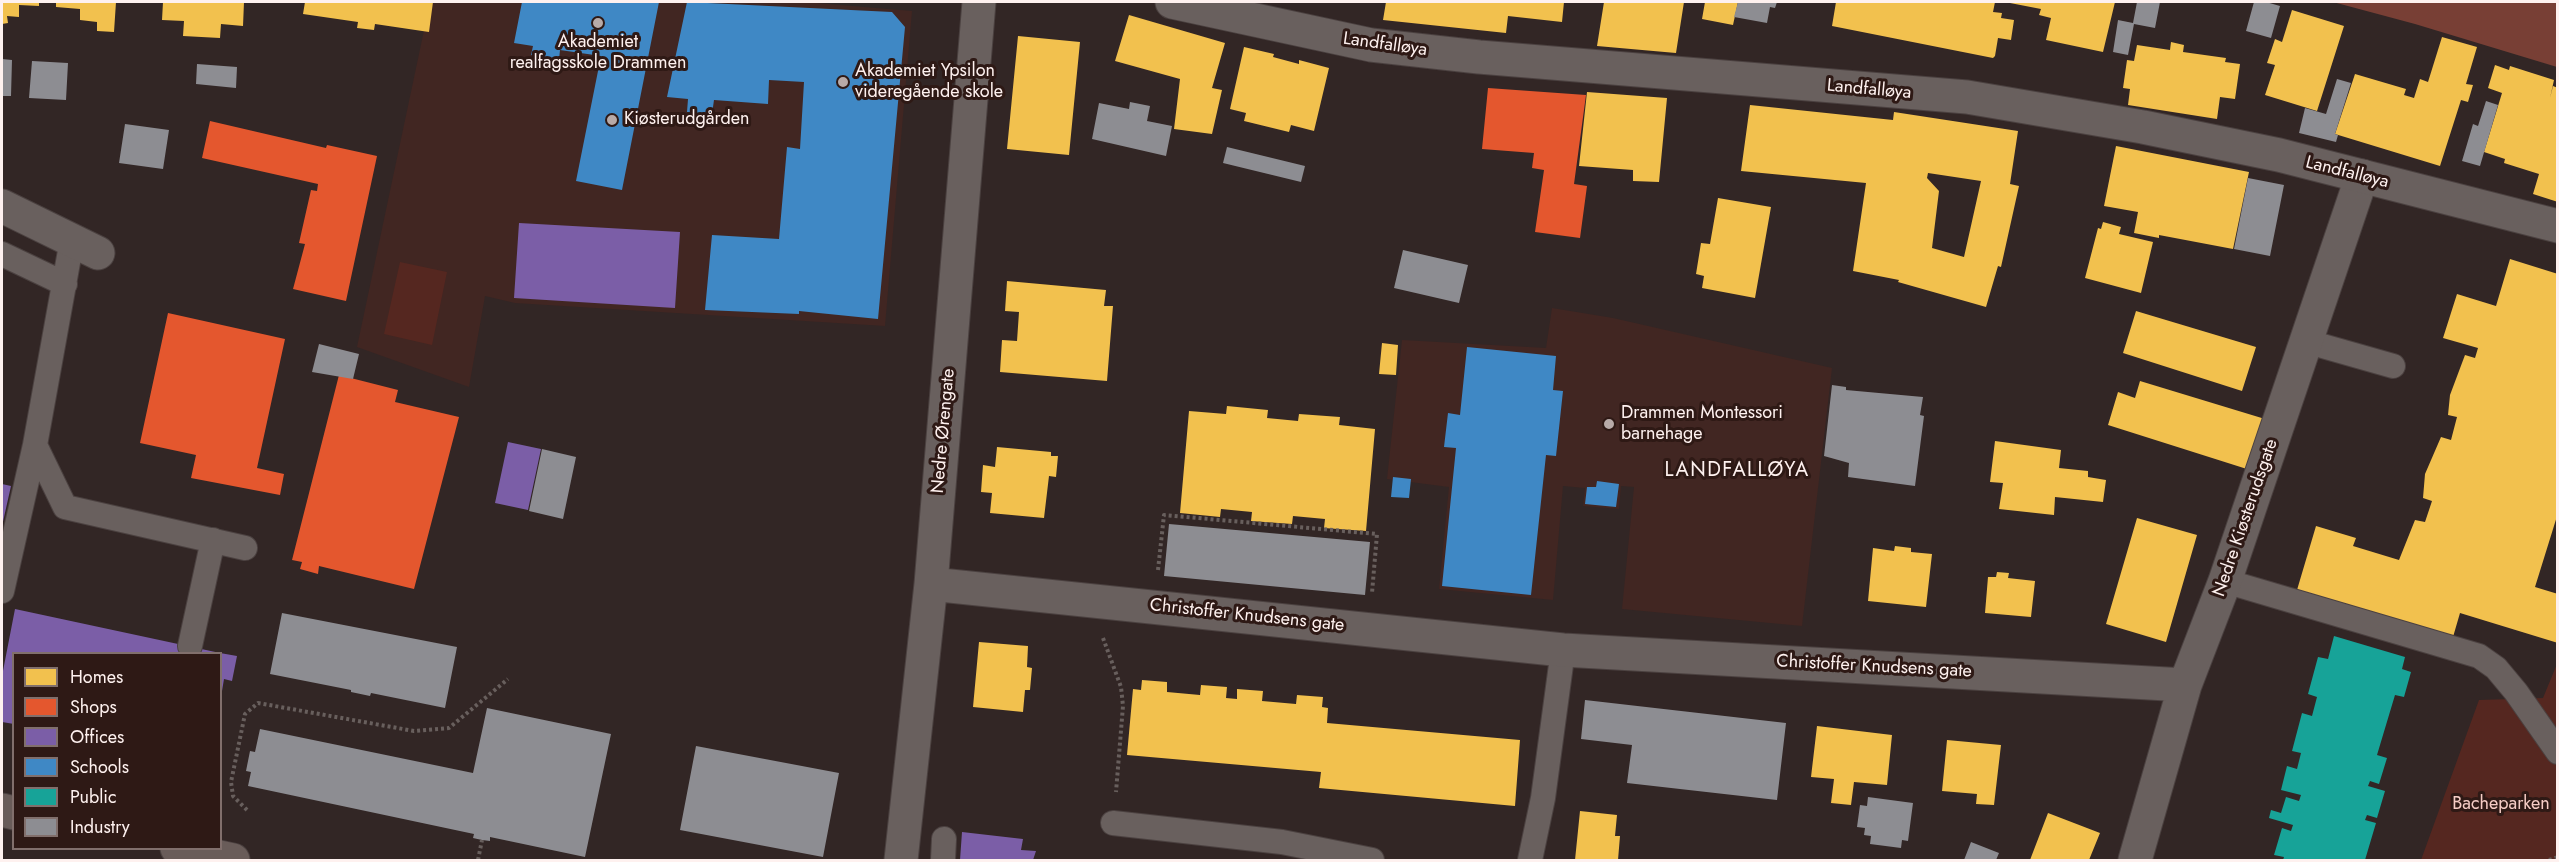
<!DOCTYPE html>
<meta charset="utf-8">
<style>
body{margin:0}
#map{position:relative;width:2559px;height:862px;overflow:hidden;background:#322625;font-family:Jost,sans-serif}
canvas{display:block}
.frame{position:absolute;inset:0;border:3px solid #fef1ef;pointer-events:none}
.legend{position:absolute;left:12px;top:652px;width:210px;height:198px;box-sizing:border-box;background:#2e1915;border:2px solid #816f6c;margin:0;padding:8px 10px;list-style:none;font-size:18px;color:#fef1ef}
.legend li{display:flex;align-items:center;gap:12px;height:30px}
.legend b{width:30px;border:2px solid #816f6c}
</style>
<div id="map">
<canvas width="2559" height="862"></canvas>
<div class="frame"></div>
<ul class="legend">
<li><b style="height:16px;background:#f2c14e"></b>Homes</li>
<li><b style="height:16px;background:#e4572e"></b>Shops</li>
<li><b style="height:16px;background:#7b5ea7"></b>Offices</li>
<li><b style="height:16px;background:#3f88c5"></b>Schools</li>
<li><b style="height:16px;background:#17a398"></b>Public</li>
<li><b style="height:16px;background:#8d8d92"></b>Industry</li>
</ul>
</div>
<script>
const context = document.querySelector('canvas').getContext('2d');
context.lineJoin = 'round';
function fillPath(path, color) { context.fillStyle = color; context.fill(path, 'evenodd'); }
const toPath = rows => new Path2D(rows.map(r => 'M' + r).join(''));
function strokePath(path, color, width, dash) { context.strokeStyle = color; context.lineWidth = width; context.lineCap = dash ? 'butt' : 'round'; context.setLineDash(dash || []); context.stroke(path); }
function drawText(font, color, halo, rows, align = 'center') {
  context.font = font + ' Jost,sans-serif'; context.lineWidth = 6; context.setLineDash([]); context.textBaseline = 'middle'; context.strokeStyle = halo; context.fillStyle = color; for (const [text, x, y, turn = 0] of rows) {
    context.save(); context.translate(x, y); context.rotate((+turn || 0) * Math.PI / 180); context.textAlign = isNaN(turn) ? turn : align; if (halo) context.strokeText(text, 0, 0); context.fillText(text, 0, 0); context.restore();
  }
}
fillPath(toPath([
 [430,2,805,2,912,11,885,326,515,303,485,296,469,387,357,347],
 [1552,308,1613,318,1832,368,1802,626,1622,609,1634,487,1621,486,1619,509,1583,506,1585,488,1563,486,1553,600,1439,589,1449,487,1387,479,1402,340,1546,348]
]), '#412622');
fillPath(toPath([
 [400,262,447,272,432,345,384,334],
 [2557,664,2557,860,2421,860,2479,700,2543,698]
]), '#552720');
fillPath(toPath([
 [2333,2,2557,2,2557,67,2415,24]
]), '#783f35');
fillPath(toPath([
 [2,2,39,2,39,6,19,5,19,17,7,16,8,23,2,24],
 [56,2,116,2,114,32,97,31,97,22,80,20,80,9,56,7],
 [163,2,244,2,243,26,221,24,220,38,183,36,184,21,162,20],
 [305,2,433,2,429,32,375,24,374,30,357,28,358,22,303,14],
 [1386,2,1564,2,1562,22,1508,16,1506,33,1383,20],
 [1604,2,1684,2,1676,53,1597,46],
 [1705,2,1738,2,1733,25,1702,19],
 [1836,2,1995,2,1993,12,2002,13,2001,18,2014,20,2011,40,1998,38,1995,56,1993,58,1832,26],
 [2010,3,2115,2,2103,52,2046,40,2051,18,2039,15,2041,9],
 [2292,10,2344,26,2317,111,2265,95,2275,65,2267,63,2275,39,2282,42],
 [1129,15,1225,43,1212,88,1222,90,1212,134,1174,129,1180,79,1115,61],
 [1018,36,1080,42,1069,155,1007,149],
 [2442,37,2477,47,2466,84,2473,85,2468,102,2461,100,2440,166,2335,134,2355,74,2406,89,2404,95,2414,98,2420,79,2428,82],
 [2171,42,2184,45,2183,52,2226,58,2225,62,2240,64,2235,99,2220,97,2217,119,2128,105,2130,89,2123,88,2127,60,2134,61,2137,45,2170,50],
 [1244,47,1274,54,1273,57,1299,64,1299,60,1329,68,1314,131,1291,125,1289,132,1244,121,1246,113,1230,109],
 [2495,65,2509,70,2510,66,2554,80,2550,98,2553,86,2558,88,2558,202,2533,194,2539,174,2504,163,2505,159,2484,152,2502,93,2488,88],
 [1587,92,1667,98,1659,182,1633,181,1633,170,1579,166],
 [1750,105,1893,120,1894,112,2018,131,2010,184,2019,186,2001,267,1998,266,1986,307,1898,282,1899,280,1853,271,1866,183,1741,171],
 [1928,173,1981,181,1964,257,1932,248,1939,191,1927,178],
 [2116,146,2249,172,2233,249,2159,235,2159,238,2134,233,2138,212,2104,206],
 [1718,198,1771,207,1755,298,1702,288,1704,276,1696,274,1701,243,1710,244],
 [2103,222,2121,227,2119,234,2153,242,2141,293,2085,278,2098,228,2101,229],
 [2510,259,2558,274,2558,513,2535,587,2558,594,2558,643,2460,613,2453,637,2297,590,2316,526,2356,538,2353,546,2399,560,2415,520,2425,522,2432,501,2423,498,2425,474,2441,437,2451,440,2457,417,2448,415,2450,395,2465,355,2475,358,2478,348,2443,338,2457,294,2496,306],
 [1007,281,1106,290,1104,306,1113,306,1107,381,1000,372,1002,340,1017,341,1019,312,1005,311],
 [2136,311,2256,347,2242,391,2123,353],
 [1382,343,1398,345,1396,375,1379,374],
 [2140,381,2265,419,2250,470,2108,425,2118,392,2135,398],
 [1227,406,1268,410,1267,418,1298,421,1299,414,1340,417,1339,425,1375,429,1366,531,1324,528,1325,519,1293,516,1292,524,1251,521,1252,512,1221,509,1220,517,1180,513,1189,411,1226,414],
 [1995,441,2061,450,2059,468,2088,471,2088,477,2106,480,2103,502,2055,497,2054,515,1999,509,2003,483,1990,482],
 [997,447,1051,452,1051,456,1058,456,1056,477,1049,476,1044,518,990,513,992,493,981,492,983,465,995,467],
 [2137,518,2197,535,2166,642,2106,624],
 [1895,546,1911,548,1911,552,1932,554,1926,607,1868,601,1873,548,1894,551],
 [1997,572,2009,573,2008,578,2035,581,2031,617,1985,613,1988,577,1996,577],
 [979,642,1028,646,1027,667,1032,668,1030,690,1025,690,1023,712,973,707],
 [1142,680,1167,682,1167,692,1200,695,1201,685,1227,687,1226,698,1237,699,1237,689,1263,691,1262,701,1296,704,1297,695,1323,697,1322,707,1328,708,1327,723,1520,740,1515,806,1319,788,1321,772,1127,755,1133,689,1141,690],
 [1817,726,1892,735,1887,785,1854,782,1851,805,1831,803,1834,779,1811,777],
 [1947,740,2001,745,1994,805,1976,804,1977,794,1942,791],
 [1580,811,1617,815,1615,836,1620,836,1618,860,1575,860],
 [2048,813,2100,833,2089,860,2030,860]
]), '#f2c14e');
fillPath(toPath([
 [1488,88,1586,95,1574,184,1587,186,1580,238,1535,232,1544,170,1532,168,1534,153,1482,149],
 [210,121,326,148,327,145,377,156,346,301,293,289,305,244,299,243,311,190,317,191,318,184,202,158],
 [168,313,285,339,257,468,284,474,280,495,191,478,196,455,140,443],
 [339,375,398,390,395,402,459,417,414,589,319,566,318,574,300,569,302,562,292,560]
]), '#e4572e');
fillPath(toPath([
 [519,223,680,232,675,308,514,298],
 [508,442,541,449,528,510,495,503],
 [2,484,11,486,2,526],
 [15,609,220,653,220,654,14,654,14,724,2,722,2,676],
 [220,653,237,656,232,681,224,679,222,691],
 [962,832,1023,839,1021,850,1036,851,1033,860,960,860]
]), '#7b5ea7');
fillPath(toPath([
 [522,2,659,2,622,190,576,181,601,56,560,50,559,60,531,55,533,46,514,43],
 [687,2,892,12,905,27,878,319,799,311,799,314,705,310,712,235,779,239,787,147,800,149,804,82,769,80,768,104,714,100,712,114,687,112,688,99,667,97],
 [1467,347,1556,356,1553,390,1563,391,1556,456,1546,455,1531,595,1442,586,1456,448,1444,447,1448,413,1460,415],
 [1393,477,1411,479,1409,498,1391,497],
 [1597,481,1619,484,1616,507,1585,504,1587,487,1596,487]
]), '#3f88c5');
fillPath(toPath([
 [2334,636,2405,657,2402,669,2411,672,2404,697,2395,695,2377,755,2387,758,2379,784,2370,781,2368,786,2385,791,2377,818,2367,815,2365,820,2376,823,2365,860,2283,860,2284,857,2274,855,2282,828,2291,831,2293,825,2269,818,2271,810,2281,813,2286,797,2299,801,2301,795,2281,790,2287,766,2297,769,2301,753,2292,751,2302,713,2312,716,2317,697,2308,694,2318,657,2328,659]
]), '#17a398');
fillPath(toPath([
 [1738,2,1777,2,1775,8,1770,7,1767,23,1734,17],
 [2137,2,2160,2,2155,28,2134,24,2128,55,2113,52,2118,20,2133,23],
 [2254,2,2266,2,2280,6,2271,38,2246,31],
 [2,59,12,60,11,96,2,96],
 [32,61,68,63,66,100,29,98],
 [197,64,237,67,236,88,196,84],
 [2337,79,2351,83,2335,134,2338,135,2336,142,2299,133,2305,108,2326,114],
 [2486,101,2498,105,2480,166,2462,161,2473,124,2478,126],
 [1130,102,1150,106,1147,121,1172,126,1166,156,1092,139,1099,103,1129,109],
 [125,124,169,130,163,169,119,163],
 [1227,147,1305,166,1301,182,1223,163],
 [2248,178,2284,185,2270,256,2234,249],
 [1403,250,1468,265,1459,303,1394,288],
 [319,344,359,354,353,379,312,372],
 [1832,385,1846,387,1846,390,1923,397,1920,415,1924,416,1915,486,1848,477,1849,463,1824,456],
 [542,449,576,457,563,519,529,511],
 [1169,524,1370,542,1365,595,1164,576],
 [282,613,457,647,445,708,371,693,370,696,351,692,351,690,270,674],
 [1585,700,1786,723,1777,800,1627,783,1632,745,1581,739],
 [487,708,611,734,585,857,490,837,490,841,482,840,473,838,474,834,248,786,251,772,246,771,250,751,255,752,260,729,473,773],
 [696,746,839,773,823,857,680,830],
 [1868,797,1913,803,1908,841,1902,840,1901,848,1870,844,1871,836,1864,835,1865,828,1857,827,1860,805,1867,806],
 [1971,842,1999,853,1996,860,1964,860]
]), '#8d8d92');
const lane = toPath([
 [72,240,35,445,65,507,245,548],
 [2,254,65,284],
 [2305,341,2393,366],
 [2225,581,2479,656,2496,668,2516,692,2558,752],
 [2,591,35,445],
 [190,646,213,540],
 [1113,823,1282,842,1372,860],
 [943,860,944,839],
 [1530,860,1543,798,1563,650]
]);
const street = toPath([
 [2,206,98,253],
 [931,584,1563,650,2185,685],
 [901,860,931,584,979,2],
 [2135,860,2185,685,2225,581,2362,176]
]);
const secondary = toPath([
 [1172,2,1371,45,1479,57,1967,97,2143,127,2279,155,2558,226]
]);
const primary = toPath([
 [2,810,14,813],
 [177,848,233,860]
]);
strokePath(lane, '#4b4140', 26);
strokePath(street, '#4b4140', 35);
strokePath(secondary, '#4b4140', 35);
strokePath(primary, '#4b4140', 35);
strokePath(toPath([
 [1158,570,1164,515,1377,534,1372,593],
 [1103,638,1121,687,1123,706,1116,792],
 [247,810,233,796,231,782,245,714,258,703,414,731,449,728,508,679],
 [478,860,482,840],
 [2549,860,2558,857]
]), '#685f5d', 4, [3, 3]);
strokePath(lane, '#69605e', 24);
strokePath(street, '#69605e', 33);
strokePath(secondary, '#69605e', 33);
strokePath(primary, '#695c59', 33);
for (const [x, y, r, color] of [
 [598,23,6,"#b7aaa8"],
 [843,82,6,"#b7aaa8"],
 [612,120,6,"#b7aaa8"],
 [1609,424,6,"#b7aaa8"]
]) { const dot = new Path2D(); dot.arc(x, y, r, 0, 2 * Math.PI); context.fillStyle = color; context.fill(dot); strokePath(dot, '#2e1915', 2); }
drawText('18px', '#fef1ef', '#2e1915', [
 ["Akademiet",598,43,"center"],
 ["realfagsskole Drammen",598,64,"center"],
 ["Akademiet Ypsilon",855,72],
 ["videregående skole",855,93],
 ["Kiøsterudgården",624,120],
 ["Drammen Montessori",1621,414],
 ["barnehage",1621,435]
], 'left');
drawText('18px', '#fef1ef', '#2e1915', [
 ["Landfalløya",1385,45,8],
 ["Landfalløya",1869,90,5],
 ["Landfalløya",2347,173,14],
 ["Nedre Ørengate",944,431,-85],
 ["Nedre Kiøsterudsgate",2246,518,-71],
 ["Christoffer Knudsens gate",1247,616,6],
 ["Christoffer Knudsens gate",1874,667,3]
]);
drawText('18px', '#f5ccc5', '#2e1915', [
 ["Bacheparken",2501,805]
]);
context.letterSpacing = '1.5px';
drawText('20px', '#fef1ef', '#2e1915', [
 ["LANDFALLØYA",1737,471]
]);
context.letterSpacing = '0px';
</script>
